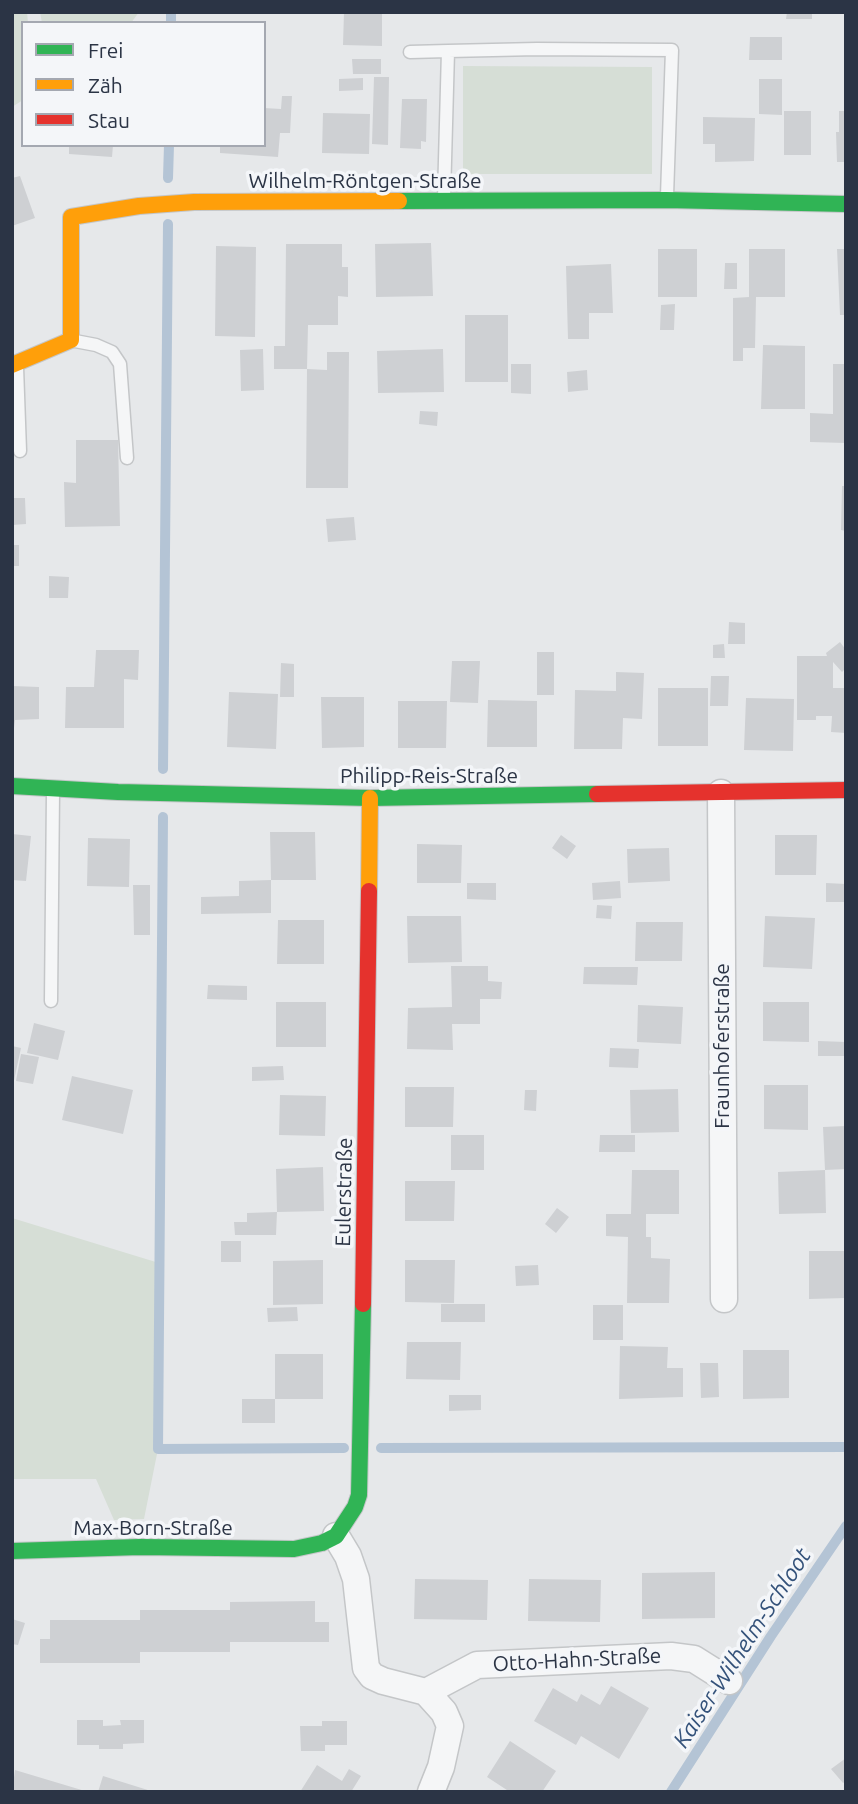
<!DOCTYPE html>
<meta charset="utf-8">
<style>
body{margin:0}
#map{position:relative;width:858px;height:1804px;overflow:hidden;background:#e6e8ea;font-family:Ubuntu,sans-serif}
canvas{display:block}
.frame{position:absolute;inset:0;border:14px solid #2b3445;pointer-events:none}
.legend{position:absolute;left:21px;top:21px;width:245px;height:126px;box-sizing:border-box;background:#f4f6f9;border:2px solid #a4a8b1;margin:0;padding:9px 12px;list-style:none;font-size:21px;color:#2b3445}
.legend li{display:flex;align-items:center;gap:14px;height:35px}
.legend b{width:35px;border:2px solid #a4a8b1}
</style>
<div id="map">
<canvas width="858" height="1804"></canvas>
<div class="frame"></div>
<ul class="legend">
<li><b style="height:9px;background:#30b455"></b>Frei</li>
<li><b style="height:9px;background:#ff9f0a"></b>Zäh</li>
<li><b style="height:9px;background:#e5322d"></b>Stau</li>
</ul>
</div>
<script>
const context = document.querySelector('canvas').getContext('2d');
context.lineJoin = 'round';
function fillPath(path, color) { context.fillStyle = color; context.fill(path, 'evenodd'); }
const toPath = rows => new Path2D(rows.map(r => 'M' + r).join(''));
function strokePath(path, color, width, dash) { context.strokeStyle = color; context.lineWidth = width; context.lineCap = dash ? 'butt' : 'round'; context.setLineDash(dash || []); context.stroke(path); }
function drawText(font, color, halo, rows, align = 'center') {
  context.font = font + ' Ubuntu,sans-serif'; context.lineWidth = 7; context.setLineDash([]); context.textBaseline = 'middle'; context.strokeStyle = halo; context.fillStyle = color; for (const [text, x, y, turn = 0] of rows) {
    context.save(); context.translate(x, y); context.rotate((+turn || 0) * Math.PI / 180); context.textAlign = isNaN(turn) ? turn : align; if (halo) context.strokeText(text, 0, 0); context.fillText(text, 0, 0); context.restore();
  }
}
fillPath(toPath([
 [12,12,27,12,28,23,23,23,23,100,12,107],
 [40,12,139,12,131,23,42,23],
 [463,66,652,67,652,174,463,174],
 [12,1218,159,1263,158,1449,144,1519,114,1520,96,1479,12,1479]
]), '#d6ded6');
strokePath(toPath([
 [171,23,171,12],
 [168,178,169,145],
 [163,769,168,224],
 [163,817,158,1449,344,1448],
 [381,1448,846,1447],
 [671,1792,771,1636,846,1526]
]), '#b4c4d5', 10);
fillPath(toPath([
 [344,12,382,12,382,46,343,45],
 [787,12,812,12,812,19,786,19],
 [750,37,782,37,782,60,749,60],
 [352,59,381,59,381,74,353,74],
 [374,77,389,77,388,145,372,144],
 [363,78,363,90,339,91,339,79],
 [759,79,782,79,782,115,759,114],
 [282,96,292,96,290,133,280,133,278,157,220,153,220,145,264,145,264,108,281,109],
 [402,99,427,99,426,142,421,141,421,149,400,148],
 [784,111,811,111,811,155,784,155],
 [839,111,846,111,846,162,837,162,836,132,839,132],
 [323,113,370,114,369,154,322,153],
 [703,117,755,118,754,161,715,162,715,144,703,144],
 [69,145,113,145,112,157,69,154],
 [20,176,35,218,12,226,12,178],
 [431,243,433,296,376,297,375,244],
 [286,244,342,244,342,267,348,267,348,297,338,296,338,325,308,325,307,369,274,369,274,346,285,346],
 [216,246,256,247,255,337,215,336],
 [658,249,697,249,697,297,658,297],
 [749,249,785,249,785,297,756,297,755,348,743,348,743,361,733,361,733,298,749,297],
 [837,249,846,249,846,315,840,315],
 [725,263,737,263,737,289,724,289],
 [611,264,613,313,589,313,589,339,568,339,566,266],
 [675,304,674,330,660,330,661,305],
 [465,315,508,315,508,382,465,382],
 [763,345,805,346,805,409,761,409],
 [263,349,264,390,241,391,240,350],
 [443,349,444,392,378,393,377,351],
 [327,352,349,352,348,488,306,488,307,369,327,370],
 [511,364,531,364,531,394,511,393],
 [833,364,846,364,846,443,810,442,810,413,833,414],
 [587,370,588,390,568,392,567,372],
 [420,411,438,412,437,426,419,424],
 [76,440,118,440,120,526,65,527,64,482,76,483],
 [842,486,846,486,846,531,841,530],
 [12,498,25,498,26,524,12,525],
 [354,517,356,540,328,542,326,519],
 [12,545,19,545,19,566,12,566],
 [49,576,69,577,68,598,49,598],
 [729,622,745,623,745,644,728,644],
 [840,642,846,650,846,668,842,672,833,662,833,688,846,688,846,733,831,732,832,716,816,716,816,720,797,720,797,656,827,656,826,653],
 [724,644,725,658,713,658,713,645],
 [96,650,139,650,138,680,124,679,124,728,65,728,66,687,94,687],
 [537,652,554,652,554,695,537,695],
 [452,661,480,661,478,703,450,702],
 [281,663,294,664,294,697,280,697],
 [616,672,644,673,642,719,623,718,622,749,574,749,575,690,616,691],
 [711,676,729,676,728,706,710,706],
 [12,686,39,687,39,719,15,720,14,728,12,727],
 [658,688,708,688,708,746,658,746],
 [229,692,278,694,276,749,227,747],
 [321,697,364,697,364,747,322,748],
 [746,698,794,699,793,751,744,750],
 [488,700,537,701,537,747,487,747],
 [398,701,447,701,446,748,398,748],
 [270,832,315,832,316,880,271,880],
 [12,834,31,836,26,881,12,880],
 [561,835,576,846,567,859,552,848],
 [775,835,817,835,816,875,775,875],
 [88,838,130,839,129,887,87,886],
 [417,844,462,845,461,883,417,883],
 [669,848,670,881,628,883,627,849],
 [271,880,271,913,201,914,201,897,239,896,239,881],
 [620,881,621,898,593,900,592,883],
 [467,883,496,883,496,900,467,899],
 [826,883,846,884,846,902,826,902],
 [133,885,150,885,150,935,134,935],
 [597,905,612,906,611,919,596,918],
 [407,916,461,916,462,962,408,963],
 [765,916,815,918,812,969,763,967],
 [278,920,324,920,324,964,277,964],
 [636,922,683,922,682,961,635,961],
 [451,966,488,966,488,981,502,982,501,999,480,999,480,1024,452,1024,453,1050,407,1049,408,1008,452,1007],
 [584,967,638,967,637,985,583,984],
 [208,985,247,986,247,1000,207,999],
 [276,1002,326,1002,326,1047,276,1047],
 [763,1002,809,1002,809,1042,763,1041],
 [638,1005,683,1007,681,1044,637,1042],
 [34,1023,65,1031,58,1060,27,1053],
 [818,1041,846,1042,846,1056,818,1056],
 [12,1046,21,1048,13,1085,12,1085],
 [610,1048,639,1049,638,1068,609,1067],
 [21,1054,39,1057,33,1084,16,1081],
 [283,1066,284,1080,252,1081,252,1067],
 [72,1076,133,1090,123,1134,62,1120],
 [764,1085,808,1085,808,1130,764,1129],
 [405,1087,454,1087,453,1127,405,1127],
 [678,1089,679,1132,631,1133,630,1090],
 [525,1090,537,1090,536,1111,524,1110],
 [280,1095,326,1096,325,1136,279,1135],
 [846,1126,846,1169,825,1170,826,1213,779,1214,778,1172,825,1170,823,1127],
 [451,1135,484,1135,484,1170,451,1170],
 [600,1135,635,1135,635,1152,599,1152],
 [323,1167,324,1211,277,1212,276,1169],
 [632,1170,679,1170,679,1214,646,1214,646,1237,651,1237,651,1258,670,1259,669,1303,627,1303,628,1237,606,1236,606,1214,631,1214],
 [405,1181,455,1181,454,1221,405,1221],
 [557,1208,569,1217,556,1233,545,1224],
 [277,1212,276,1235,235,1235,234,1222,247,1222,247,1213],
 [221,1241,241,1241,241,1262,221,1262],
 [809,1251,846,1251,846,1298,809,1299],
 [323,1260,323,1304,273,1305,273,1261],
 [405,1260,455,1260,454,1303,405,1302],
 [538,1265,539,1285,516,1286,515,1266],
 [441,1304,485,1304,485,1322,441,1322],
 [593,1305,623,1305,623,1340,593,1340],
 [297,1307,298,1321,268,1322,267,1308],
 [407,1342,461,1342,460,1380,406,1379],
 [620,1346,668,1347,667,1368,683,1368,683,1397,619,1399],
 [743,1350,789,1350,789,1398,743,1399],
 [275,1354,323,1354,323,1399,275,1399],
 [700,1363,718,1363,719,1397,701,1398],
 [449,1395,481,1395,481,1410,449,1411],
 [242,1399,275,1399,275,1423,242,1423],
 [715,1572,715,1618,642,1619,642,1573],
 [415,1579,488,1580,487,1620,414,1619],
 [529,1579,601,1580,600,1622,528,1621],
 [315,1601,315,1622,329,1622,329,1642,230,1642,230,1652,140,1652,140,1663,40,1663,40,1639,50,1639,50,1620,140,1620,140,1610,230,1610,230,1602],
 [12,1619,25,1623,18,1645,12,1644],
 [611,1686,649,1708,619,1759,581,1736,576,1745,534,1721,553,1688,577,1702,581,1694,600,1705],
 [77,1720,103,1720,103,1726,121,1725,120,1720,144,1720,144,1743,123,1744,123,1749,99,1749,99,1745,77,1745],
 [322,1721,347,1721,347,1745,325,1745,325,1751,301,1751,300,1726,322,1726],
 [510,1741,556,1771,542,1792,510,1792,487,1777],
 [846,1758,846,1781,843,1783,831,1769],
 [317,1765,342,1781,349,1769,361,1776,351,1792,300,1792],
 [15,1770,85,1791,84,1792,12,1792],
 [103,1776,151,1791,151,1792,98,1792]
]), '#ced0d3');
const lane = toPath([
 [410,52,448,51],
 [444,197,448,51,537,49,672,50,667,196],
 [75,341,96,345,112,352,120,364,127,458],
 [17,367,20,451],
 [51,1001,53,792]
]);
const street = toPath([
 [721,793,724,1299],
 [336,1536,348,1556,356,1579,366,1668,372,1676,383,1681,426,1692,444,1712,450,1726,441,1767,431,1792],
 [426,1692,477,1665,671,1656,694,1659,729,1681]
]);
const fast = toPath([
 [399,201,666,200,846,204],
 [12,786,118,792,370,798,597,794],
 [12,1551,140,1547,294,1549,322,1543,336,1536,355,1507,359,1495,363,1304]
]);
const slow = toPath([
 [12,365,71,340,71,217,139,206,194,202,399,201],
 [369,891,370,798]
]);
const jam = toPath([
 [597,794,846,790],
 [363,1304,369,891]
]);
strokePath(lane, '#c4c6c8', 15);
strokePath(street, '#c4c6c8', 29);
strokePath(fast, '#c4c6c8', 18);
strokePath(slow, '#c4c6c8', 18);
strokePath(jam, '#c4c6c8', 18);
strokePath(lane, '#f5f6f7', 12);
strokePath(street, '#f5f6f7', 26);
strokePath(fast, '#30b455', 16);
strokePath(slow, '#ff9f0a', 16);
strokePath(jam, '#e5322d', 16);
drawText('21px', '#2b3445', '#f4f6f9', [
 ["Wilhelm-Röntgen-Straße",365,181],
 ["Philipp-Reis-Straße",429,776],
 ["Fraunhoferstraße",722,1046,-90],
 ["Eulerstraße",344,1192,-89],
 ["Max-Born-Straße",153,1528],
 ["Otto-Hahn-Straße",577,1660,-3]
]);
drawText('italic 23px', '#34527a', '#f4f6f9', [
 ["Kaiser-Wilhelm-Schloot",742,1648,-57]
]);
</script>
